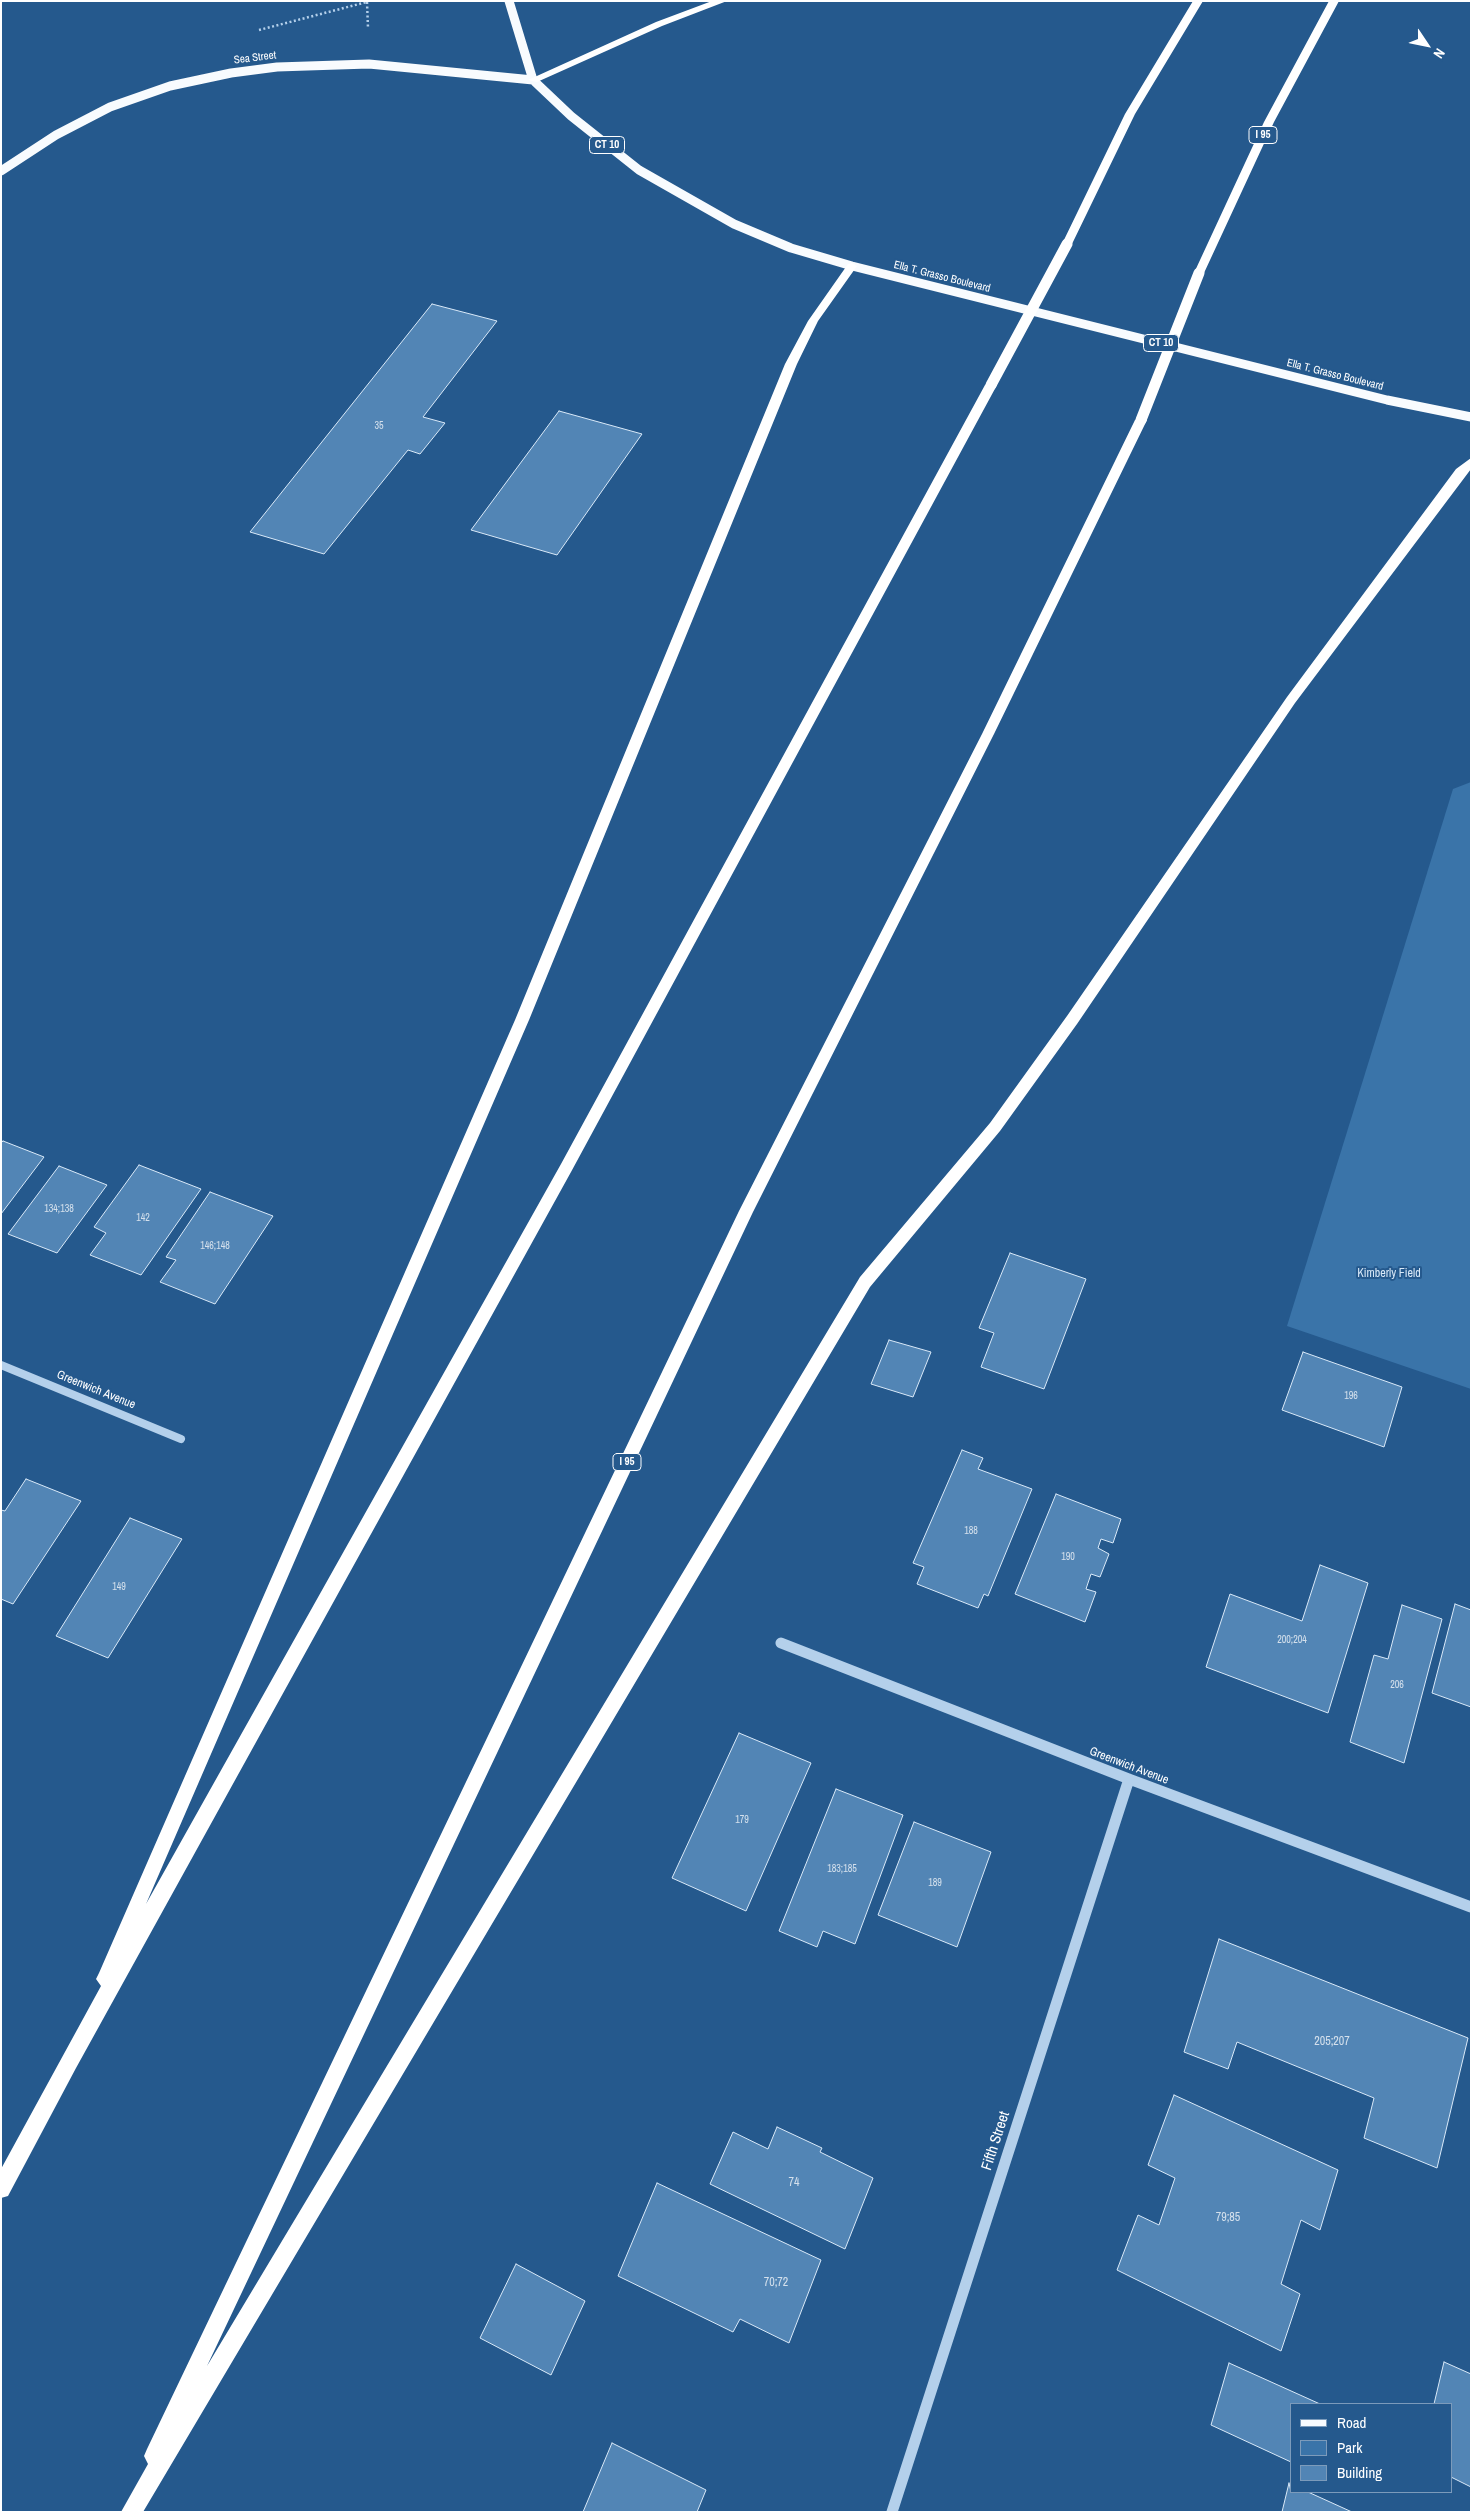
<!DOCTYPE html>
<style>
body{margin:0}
#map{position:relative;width:1472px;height:2513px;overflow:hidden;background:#25598d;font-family:"Archivo Narrow",sans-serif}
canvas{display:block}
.frame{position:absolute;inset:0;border:2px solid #fff;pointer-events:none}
.legend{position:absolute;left:1290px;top:2403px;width:162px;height:90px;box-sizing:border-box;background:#25598d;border:1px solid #7c9bbb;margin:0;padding:6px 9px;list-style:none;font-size:15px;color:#fff}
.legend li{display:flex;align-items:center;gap:10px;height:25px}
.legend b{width:25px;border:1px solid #7c9bbb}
.north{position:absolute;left:1402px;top:20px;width:50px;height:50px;-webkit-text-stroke:4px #25598d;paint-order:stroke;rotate:124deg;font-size:14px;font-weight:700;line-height:20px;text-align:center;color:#fff}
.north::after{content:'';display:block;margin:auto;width:18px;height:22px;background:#fff;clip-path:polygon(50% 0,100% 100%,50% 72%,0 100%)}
</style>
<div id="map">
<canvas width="1472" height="2513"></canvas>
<div class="frame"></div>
<ul class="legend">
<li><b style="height:6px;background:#f8fbfe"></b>Road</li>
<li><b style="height:14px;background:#3a74a9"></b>Park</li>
<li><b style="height:14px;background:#5285b5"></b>Building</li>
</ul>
<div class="north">N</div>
</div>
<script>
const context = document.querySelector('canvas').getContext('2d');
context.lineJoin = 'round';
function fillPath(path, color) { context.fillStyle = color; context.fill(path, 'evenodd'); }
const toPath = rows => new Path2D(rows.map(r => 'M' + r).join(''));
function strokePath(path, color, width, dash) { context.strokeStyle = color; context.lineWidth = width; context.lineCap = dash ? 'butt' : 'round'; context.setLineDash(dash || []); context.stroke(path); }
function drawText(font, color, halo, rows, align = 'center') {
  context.font = font + ' "Archivo Narrow",sans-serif'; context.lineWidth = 4; context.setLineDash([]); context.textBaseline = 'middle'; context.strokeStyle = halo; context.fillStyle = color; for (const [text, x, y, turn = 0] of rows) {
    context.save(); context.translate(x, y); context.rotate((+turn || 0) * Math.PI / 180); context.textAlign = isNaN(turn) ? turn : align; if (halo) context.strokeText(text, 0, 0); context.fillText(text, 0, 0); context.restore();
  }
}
fillPath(toPath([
 [1471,782,1471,1389,1287,1326,1453,789]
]), '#3a74a9');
const building = toPath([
 [432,304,497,321,423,417,445,423,420,454,408,450,324,554,250,532,432,304],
 [559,411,642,434,557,555,471,530,559,411],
 [3,1141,44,1157,1,1214,1,1143,3,1141],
 [139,1165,201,1189,141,1275,90,1255,106,1233,94,1227,139,1165],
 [59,1166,107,1185,57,1253,8,1234,59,1166],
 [210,1192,273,1216,215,1304,160,1282,176,1260,166,1257,210,1192],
 [1010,1253,1086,1279,1044,1389,981,1367,994,1333,979,1328,1010,1253],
 [889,1340,931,1352,913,1397,871,1384,889,1340],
 [1303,1352,1402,1387,1384,1447,1282,1410,1303,1352],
 [962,1450,983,1458,978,1469,1032,1489,988,1596,984,1594,978,1608,917,1584,924,1567,913,1563,962,1450],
 [26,1479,81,1501,13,1604,1,1599,1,1510,5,1511,26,1479],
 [1056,1494,1121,1519,1113,1543,1101,1539,1098,1548,1109,1554,1100,1577,1091,1574,1086,1589,1096,1592,1085,1622,1015,1594,1056,1494],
 [130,1518,182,1539,108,1658,56,1636,130,1518],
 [1320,1565,1368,1583,1328,1713,1206,1667,1230,1594,1302,1621,1320,1565],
 [1455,1604,1471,1610,1471,1707,1432,1693,1455,1604],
 [1402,1605,1442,1619,1404,1763,1350,1742,1374,1655,1388,1659,1402,1605],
 [739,1733,811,1763,746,1911,672,1878,739,1733],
 [836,1789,903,1815,855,1944,823,1931,817,1947,779,1931,836,1789],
 [914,1822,991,1852,957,1947,878,1915,914,1822],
 [1219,1939,1468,2038,1437,2168,1364,2138,1374,2098,1237,2042,1228,2069,1184,2052,1219,1939],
 [1174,2095,1338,2170,1320,2230,1301,2220,1281,2284,1300,2294,1281,2351,1117,2270,1138,2215,1159,2225,1175,2178,1148,2165,1174,2095],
 [777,2127,822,2148,820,2152,873,2178,845,2249,710,2184,733,2132,768,2149,777,2127],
 [657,2183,821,2260,789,2343,740,2319,733,2332,618,2276,657,2183],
 [516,2264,585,2301,551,2375,480,2338,516,2264],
 [1444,2362,1471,2374,1471,2487,1451,2477,1451,2404,1434,2404,1444,2362],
 [1229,2363,1320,2404,1291,2404,1291,2462,1211,2425,1229,2363],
 [612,2443,706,2490,697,2512,583,2512,612,2443],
 [1289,2483,1291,2492,1308,2492,1352,2512,1282,2512,1289,2483]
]);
fillPath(building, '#5285b5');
strokePath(building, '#d9e9f8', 1);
strokePath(toPath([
 [367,2,368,28],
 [259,30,367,2]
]), '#b4d0eb', 2.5, [2, 2.5]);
strokePath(toPath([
 [1,1365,181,1439]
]), '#b4d0eb', 8);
strokePath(toPath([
 [781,1643,1129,1779,1471,1907],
 [892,2512,1129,1779]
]), '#b4d0eb', 11);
strokePath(toPath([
 [509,1,533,80,571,116,639,170,734,224,791,248,852,266,1387,400,1471,417],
 [1,171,56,135,110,107,170,86,231,73,277,67,369,64,533,80]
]), '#f8fbfe', 9);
fillPath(toPath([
 [712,1,727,1,662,26,537,82,528,80,656,22,712,1],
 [1193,1,1203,1,1135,114,1072,244,1067,247,1063,246,1062,244,1125,114,1193,1],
 [1329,1,1339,1,1274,122,1204,273,1203,275,1195,275,1194,273,1264,122,1329,1],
 [852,263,857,266,818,321,797,364,529,1020,146,1904,561,1164,985,385,991,381,997,385,571,1172,76,2068,8,2196,1,2198,1,2169,101,1986,96,1979,99,1973,515,1020,785,364,808,321,848,264,852,263],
 [1141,416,1147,420,994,734,753,1212,207,2366,860,1277,990,1123,1067,1016,1287,697,1456,469,1471,458,1471,469,1295,703,1077,1024,1000,1131,870,1287,143,2512,121,2512,148,2464,144,2456,147,2449,739,1211,982,734,1135,420,1141,416]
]), '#fff');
strokePath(toPath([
 [991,385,1067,244],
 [1141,420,1199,273]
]), '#fff', 11);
drawText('10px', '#d4e0ec', null, [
 ["35",379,426],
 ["134;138",59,1209],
 ["142",143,1218],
 ["146;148",215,1246],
 ["196",1351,1396],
 ["188",971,1531],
 ["190",1068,1557],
 ["149",119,1587],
 ["200;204",1292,1640],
 ["206",1397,1685],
 ["179",742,1820],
 ["183;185",842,1869],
 ["189",935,1883]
]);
drawText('11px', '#fff', '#25598d', [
 ["Sea Street",255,58,-7],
 ["Ella T. Grasso Boulevard",942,277,14],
 ["Ella T. Grasso Boulevard",1335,375,14]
]);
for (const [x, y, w] of [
 [1263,135,28],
 [607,145,35],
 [1161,343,35],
 [627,1462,28]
]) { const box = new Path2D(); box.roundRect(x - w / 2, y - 8.5, w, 17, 4); context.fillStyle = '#25598d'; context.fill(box); strokePath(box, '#fff', 1); }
drawText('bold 11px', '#fff', null, [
 ["I 95",1263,135],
 ["CT 10",607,145],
 ["CT 10",1161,343],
 ["I 95",627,1462]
]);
drawText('12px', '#d9e9f8', '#25598d', [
 ["Kimberly Field",1389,1274]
]);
drawText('12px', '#fff', '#25598d', [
 ["Greenwich Avenue",96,1390,22],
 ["Greenwich Avenue",1129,1766,21]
]);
drawText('12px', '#d4e0ec', null, [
 ["205;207",1332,2042],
 ["74",794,2183],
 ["79;85",1228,2218],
 ["70;72",776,2283]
]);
drawText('15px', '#fff', '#25598d', [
 ["Fifth Street",996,2141,-72]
]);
</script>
